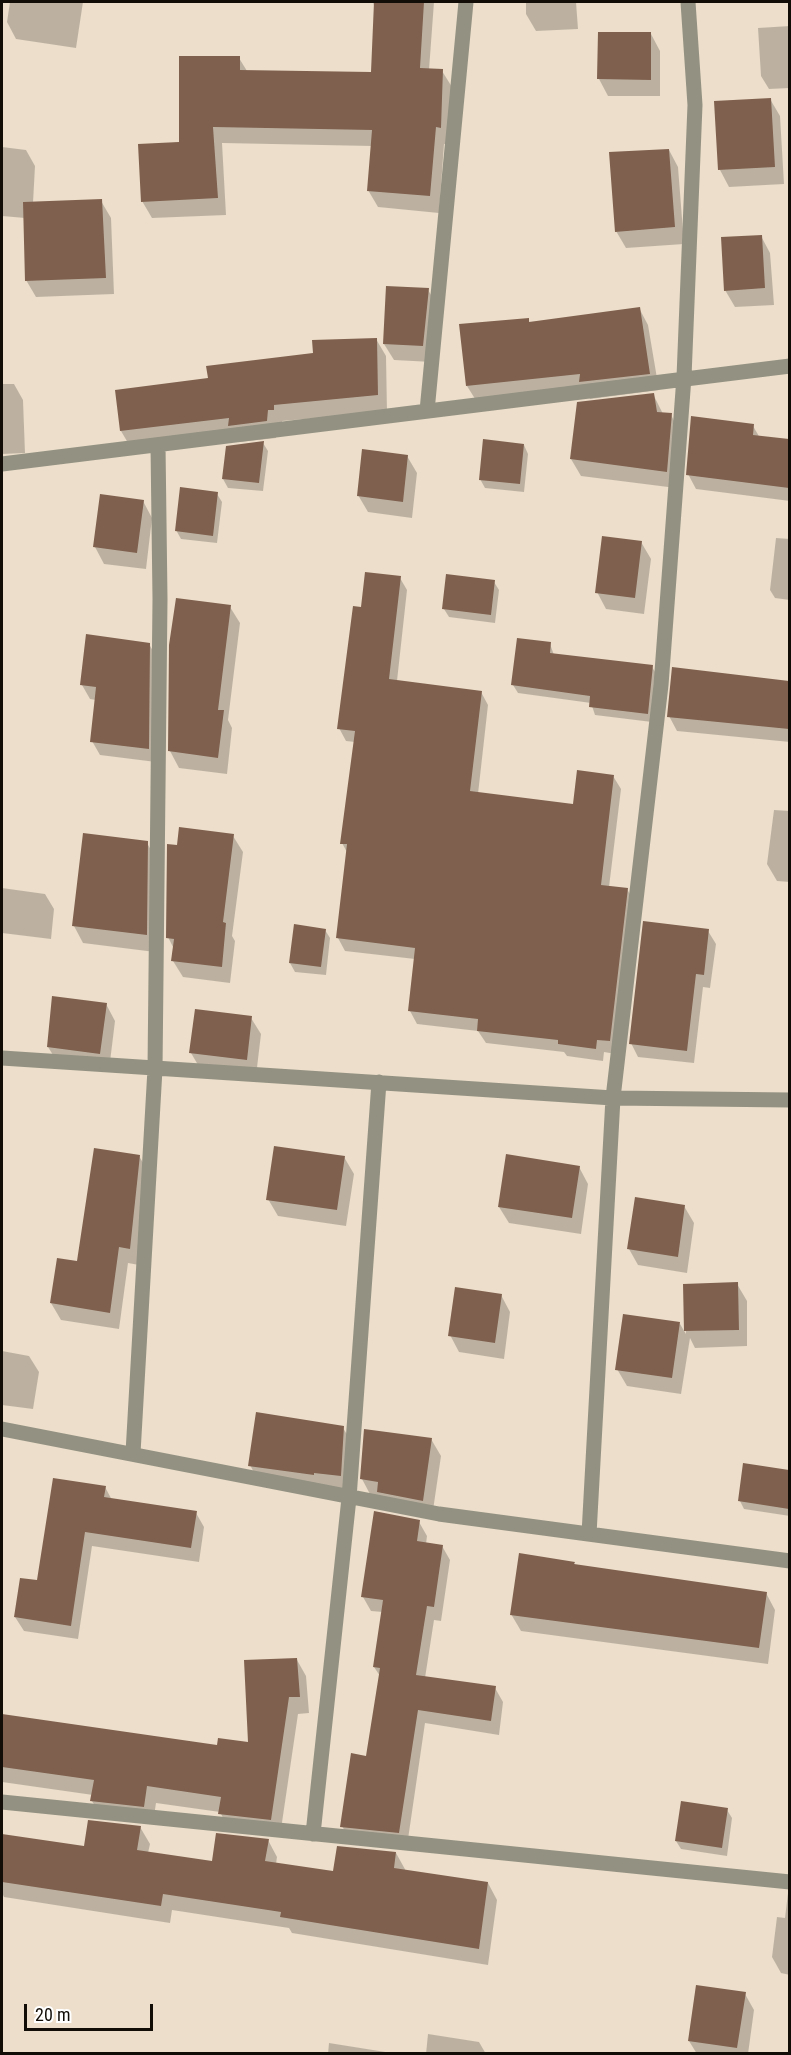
<!DOCTYPE html>
<style>
body{margin:0}
#map{position:relative;width:791px;height:2055px;overflow:hidden;background:#ecdeca;font-family:"Roboto Condensed",sans-serif}
canvas{display:block}
.frame{position:absolute;inset:0;border:3px solid #120d07;pointer-events:none}
.scale{position:absolute;left:24px;top:2004px;width:129px;height:27px;box-sizing:border-box;border:3px solid #120d07;border-top:0;padding-left:8px;font-size:18px;line-height:21px;white-space:nowrap;color:#120d07;-webkit-text-stroke:4px #fff;paint-order:stroke}
</style>
<div id="map">
<canvas width="791" height="2055"></canvas>
<div class="frame"></div>
<div class="scale">20 m</div>
</div>
<script>
const context = document.querySelector('canvas').getContext('2d');
context.lineJoin = 'round';
function fillPath(path, color) { context.fillStyle = color; context.fill(path, 'evenodd'); }
const toPath = rows => new Path2D(rows.map(r => 'M' + r).join(''));
function strokePath(path, color, width, dash) { context.strokeStyle = color; context.lineWidth = width; context.lineCap = dash ? 'butt' : 'round'; context.setLineDash(dash || []); context.stroke(path); }
fillPath(toPath([
 [10,2,83,2,76,48,16,39,7,22],
 [373,2,434,2,429,70,442,71,452,87,450,144,444,144,439,213,378,207,368,190,372,146,222,143,226,215,152,218,142,201,239,58,247,71,372,74,375,9],
 [526,2,576,2,578,29,536,31,526,14],
 [790,26,790,88,769,89,761,76,758,28],
 [600,33,651,34,660,51,660,96,608,96,599,79],
 [770,99,780,116,784,184,729,187,720,170,716,102],
 [2,147,26,150,35,166,33,203,101,201,111,218,114,294,36,297,26,280,25,218,2,216],
 [669,150,678,167,684,244,626,248,616,231],
 [761,236,770,253,774,305,735,307,725,290],
 [428,290,438,306,432,362,394,360,384,344],
 [639,308,648,325,659,390,590,399,586,391,477,402,467,386,528,319,530,323],
 [376,339,386,356,387,412,282,421,283,426,277,427,276,438,239,442,235,434,131,448,121,431,116,391,210,380],
 [2,384,14,384,23,400,25,453,2,454],
 [653,394,663,414,671,415,680,432,676,488,581,476,571,459],
 [753,426,760,438,790,441,790,501,696,489,688,474],
 [263,443,268,451,263,491,228,488,223,479],
 [524,445,528,454,524,492,485,488,480,479],
 [407,456,417,473,412,518,368,512,358,495],
 [217,494,222,502,217,543,181,539,176,530],
 [143,501,152,518,146,569,104,564,95,547],
 [776,538,790,539,790,600,775,598,770,590],
 [641,542,651,559,644,614,606,609,597,592],
 [400,578,407,590,397,681,481,692,488,705,478,794,575,805,613,776,621,789,609,887,627,889,634,902,616,1054,604,1052,603,1061,567,1056,564,1052,486,1043,478,1031,417,1024,410,1011,415,959,345,951,338,938,348,854,342,843,355,742,346,741,339,728,362,609],
 [494,582,499,590,495,623,449,617,444,609],
 [230,607,240,623,228,720,232,728,227,774,179,768,170,751],
 [149,644,157,658,156,762,100,755,92,741,96,700,90,699,82,685],
 [550,644,554,655,652,667,657,675,652,722,595,715,591,703,518,693,513,685],
 [673,669,790,682,790,742,677,731,669,716],
 [774,810,790,811,790,882,777,881,767,864],
 [233,836,243,852,232,936,235,941,230,983,183,977,173,961,174,949,168,937,179,847],
 [147,843,156,859,155,952,83,943,74,926],
 [2,888,45,894,54,909,51,939,2,933],
 [295,926,325,930,330,938,326,975,295,972,290,963],
 [708,931,716,944,710,988,703,987,694,1063,638,1057,631,1043],
 [106,1004,115,1021,109,1070,58,1063,48,1047],
 [251,1018,261,1034,256,1076,201,1070,191,1053],
 [139,1156,149,1173,139,1265,128,1263,119,1329,61,1320,51,1303,79,1263],
 [344,1157,354,1174,346,1226,278,1216,268,1199],
 [579,1167,588,1184,581,1234,509,1223,499,1207],
 [684,1206,694,1223,687,1273,638,1265,629,1249],
 [737,1284,747,1301,747,1346,695,1348,690,1338,681,1394,627,1386,617,1369,680,1324,686,1334,685,1285],
 [501,1295,510,1312,504,1359,459,1352,450,1335],
 [2,1351,29,1356,39,1372,33,1409,2,1405],
 [343,1428,353,1444,350,1492,259,1482,250,1465],
 [431,1439,441,1456,432,1517,371,1496,362,1479],
 [744,1465,790,1472,790,1516,744,1509,740,1501],
 [105,1487,112,1500,196,1513,204,1527,199,1562,92,1546,78,1639,24,1631,15,1617],
 [419,1522,427,1536,426,1544,442,1546,450,1560,441,1621,434,1620,425,1678,495,1688,503,1702,499,1735,425,1723,407,1846,350,1840,342,1826,367,1757,380,1676,374,1667,383,1612,371,1611,363,1597],
 [574,1563,576,1566,766,1593,775,1610,768,1664,521,1631,511,1614],
 [297,1660,306,1676,309,1713,298,1714,280,1836,230,1831,220,1812,156,1803,153,1823,102,1818,92,1801,93,1795,2,1782,2,1716,218,1747,249,1744],
 [727,1810,732,1818,727,1856,681,1849,676,1841],
 [140,1827,150,1844,148,1853,213,1863,268,1840,277,1857,276,1864,334,1873,396,1853,406,1871,488,1883,497,1900,488,1965,292,1933,289,1928,172,1910,170,1923,4,1897,2,1893,2,1835,85,1847],
 [788,1893,790,1893,790,1975,781,1973,772,1957,777,1917,785,1918],
 [745,1994,754,2010,748,2054,697,2054,689,2041],
 [428,2034,479,2042,486,2054,426,2054],
 [329,2043,398,2054,328,2054]
]), '#0003');
fillPath(toPath([
 [374,2,424,2,420,68,443,69,441,128,436,127,430,196,367,191,372,130,213,127,218,198,141,202,138,144,179,142,179,56,240,56,240,70,371,72],
 [598,32,651,32,651,80,597,79],
 [771,98,775,167,718,170,714,101],
 [669,149,675,227,615,232,609,152],
 [102,199,106,278,25,281,23,202],
 [762,235,765,288,724,291,721,237],
 [386,286,429,288,423,346,383,344],
 [640,307,650,374,579,382,580,374,466,386,459,324,529,318,529,322],
 [377,338,378,395,274,405,274,410,268,410,267,421,228,426,229,418,120,431,115,390,208,378,206,366,313,353,312,340],
 [654,393,657,412,672,413,667,472,570,459,577,402],
 [691,416,754,424,753,435,789,439,789,488,686,475],
 [483,439,524,444,520,484,479,480],
 [264,441,259,483,222,479,226,446],
 [362,449,408,455,403,502,357,496],
 [180,487,218,492,213,536,175,531],
 [100,494,144,500,137,553,93,547],
 [602,536,642,541,635,598,595,593],
 [365,572,401,576,389,679,482,691,470,791,573,804,577,770,614,775,601,885,628,888,610,1041,597,1040,596,1049,558,1044,558,1040,477,1031,478,1019,408,1011,415,948,336,938,347,844,340,844,355,731,337,729,353,606,361,607],
 [446,574,495,580,491,615,442,609],
 [176,598,231,605,218,710,224,710,218,758,168,751,169,645],
 [86,634,150,643,149,749,90,742,96,687,80,685],
 [517,638,551,642,550,653,653,665,648,714,589,707,590,696,511,685],
 [672,667,789,681,789,729,667,717],
 [179,827,234,834,223,922,226,923,222,967,171,961,174,939,166,938,167,844,177,845],
 [83,833,148,841,147,935,72,926],
 [643,921,709,929,704,975,696,974,687,1051,629,1044],
 [294,924,326,929,321,967,289,963],
 [52,996,107,1003,100,1054,47,1047],
 [195,1009,252,1016,247,1060,189,1053],
 [274,1146,345,1156,337,1210,266,1200],
 [94,1148,140,1155,130,1249,119,1247,110,1313,50,1303,57,1258,77,1261],
 [506,1154,580,1166,572,1218,498,1207],
 [635,1197,685,1205,678,1257,627,1249],
 [738,1282,739,1330,684,1331,683,1284],
 [455,1287,502,1294,495,1343,448,1336],
 [623,1314,680,1322,672,1378,615,1370],
 [256,1412,344,1426,341,1476,314,1473,314,1475,248,1466],
 [364,1429,432,1438,423,1501,377,1492,378,1482,360,1479],
 [743,1463,789,1470,789,1509,738,1501],
 [53,1478,106,1486,104,1497,197,1511,191,1548,85,1532,71,1626,14,1617,20,1578,37,1580],
 [374,1511,420,1520,417,1541,443,1545,434,1607,427,1606,416,1675,496,1686,491,1721,418,1710,399,1833,340,1827,351,1753,366,1756,380,1668,373,1667,383,1600,361,1597],
 [519,1553,575,1562,574,1564,767,1592,759,1648,510,1615],
 [297,1658,300,1697,289,1697,271,1820,218,1814,221,1797,147,1786,144,1807,90,1801,94,1780,2,1767,2,1714,217,1745,218,1738,248,1742,244,1660],
 [681,1801,728,1808,722,1848,675,1841],
 [88,1820,141,1826,137,1850,212,1861,216,1833,269,1839,265,1861,333,1871,337,1846,396,1852,394,1868,488,1882,479,1949,280,1917,281,1912,163,1894,161,1906,2,1882,2,1834,84,1846],
 [696,1985,746,1992,737,2048,688,2041]
]), '#7f604e');
strokePath(toPath([
 [427,411,466,2],
 [2,464,790,366],
 [2,1058,613,1098,790,1100],
 [2,1429,439,1514,790,1561],
 [133,1453,155,1069,160,599,158,445],
 [589,1534,613,1098,661,685,684,377,695,105,688,2],
 [2,1802,790,1882],
 [313,1834,349,1498,379,1082]
]), '#939182', 15);
</script>
